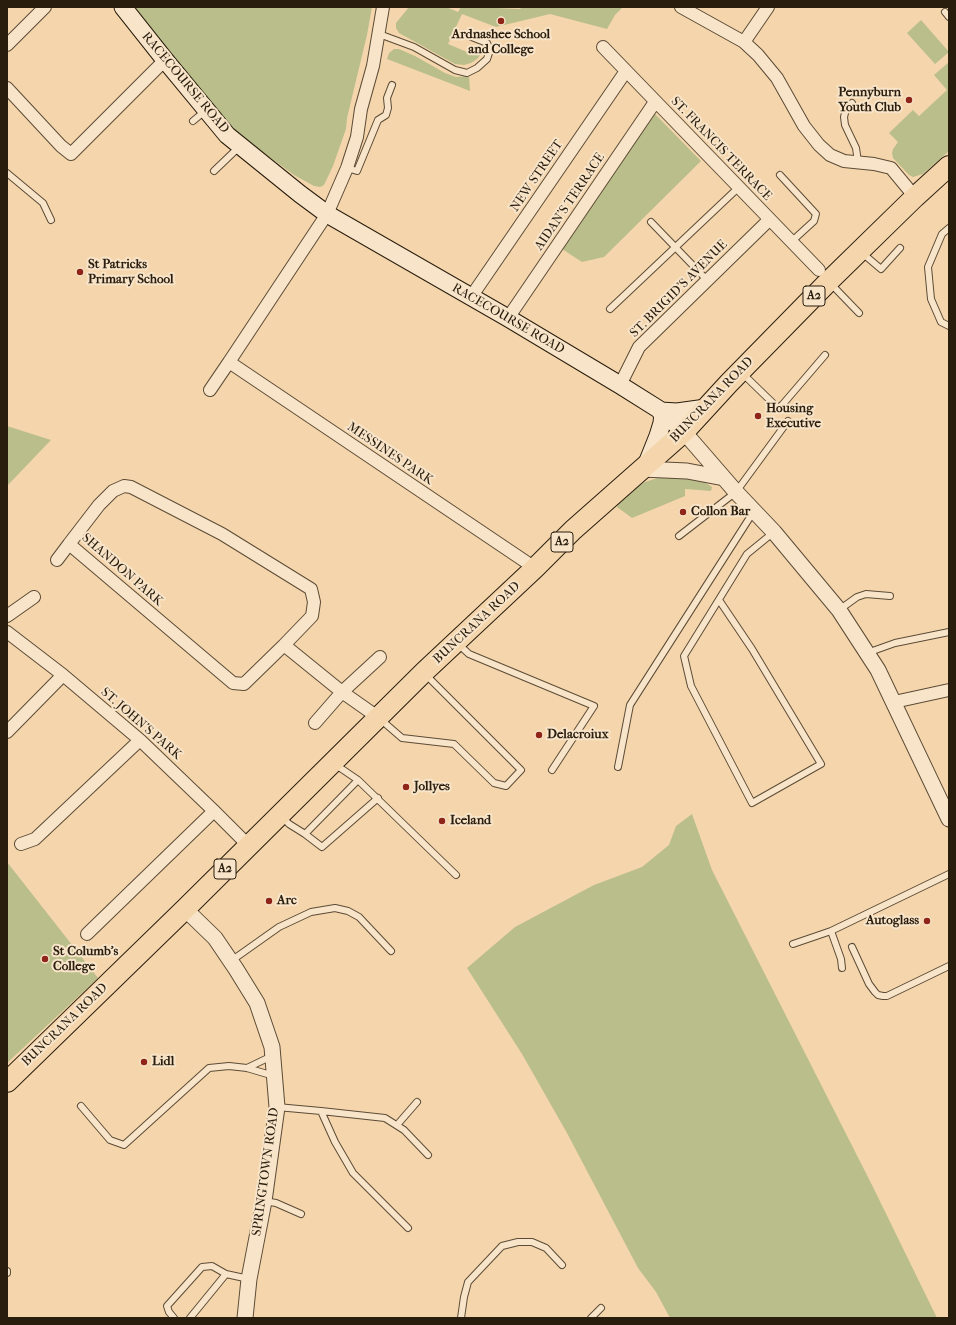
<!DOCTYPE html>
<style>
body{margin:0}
#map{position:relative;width:956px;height:1325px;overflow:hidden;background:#f5d6ac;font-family:"IM FELL French Canon",serif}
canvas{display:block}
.frame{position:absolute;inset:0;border:8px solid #291d0e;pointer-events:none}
</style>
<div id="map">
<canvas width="956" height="1325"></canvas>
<div class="frame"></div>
</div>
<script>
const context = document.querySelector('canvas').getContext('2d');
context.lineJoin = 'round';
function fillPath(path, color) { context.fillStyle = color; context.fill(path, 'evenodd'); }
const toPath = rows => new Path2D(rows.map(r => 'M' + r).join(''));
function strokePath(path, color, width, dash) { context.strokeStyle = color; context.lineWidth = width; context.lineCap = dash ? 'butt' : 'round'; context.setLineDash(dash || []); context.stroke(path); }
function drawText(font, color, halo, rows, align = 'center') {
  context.font = font + ' "IM FELL French Canon",serif'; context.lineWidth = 4; context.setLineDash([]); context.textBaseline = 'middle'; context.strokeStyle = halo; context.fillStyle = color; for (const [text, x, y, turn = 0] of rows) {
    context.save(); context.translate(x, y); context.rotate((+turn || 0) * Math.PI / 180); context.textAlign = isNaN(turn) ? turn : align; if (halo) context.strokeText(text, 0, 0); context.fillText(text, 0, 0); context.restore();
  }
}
fillPath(toPath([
 [130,7,372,7,367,35,347,118,346,129,333,166,324,185,320,187,314,186,294,175,237,133],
 [409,7,446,7,458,12,461,7,494,7,496,8,519,9,525,7,623,7,615,15,607,29,550,14,496,27,462,14,448,44,474,55,478,45,481,49,481,54,477,59,471,63,464,65,455,64,399,33,396,28,396,23],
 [921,20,949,52,935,64,907,33],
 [394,49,399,49,415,56,445,73,456,77,469,76,470,91,387,59,389,53],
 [949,62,949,151,923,174,913,177,909,175,893,158,892,153,893,149,898,142,889,133,913,110,919,116,947,90,934,75],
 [655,114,701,161,604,257,582,262,562,249,652,116],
 [7,426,51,440,7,486],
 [674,475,703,481,712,487,711,491,685,489,685,496,632,518,617,507,619,500,645,482,664,476],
 [692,814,712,870,872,1185,937,1318,670,1318,656,1292,638,1268,567,1133,522,1054,467,968,515,927,594,885,642,867,669,845,676,826],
 [7,862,98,978,7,1063]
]), '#babe8a');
const service = toPath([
 [945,12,949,17],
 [379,34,414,47,455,70,467,73,477,68,487,59,490,50,487,43,464,34],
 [852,103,846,109,844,117,845,125,856,148,858,162],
 [193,121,205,111],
 [347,168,357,171,378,120,386,115,388,108,387,98,392,85],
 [214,171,239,147],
 [7,173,43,203,51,220],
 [780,175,816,214,814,221,791,242],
 [651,222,707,280],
 [949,228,942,234,928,267,931,299,941,322,949,326],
 [861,252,881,269,900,248],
 [831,284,859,313],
 [610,309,738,188],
 [743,374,778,408,783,404,825,355],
 [679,536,736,492,788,421],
 [719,600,752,649,821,764,752,803,691,686,684,656,747,554,774,532],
 [839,610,857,597,866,594,890,596],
 [457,643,469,654,594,706,552,770],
 [867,653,895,643,949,632],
 [380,719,402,738,454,744,494,783,506,786,521,770,425,674],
 [336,765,358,780,456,875],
 [618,767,630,705,754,511],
 [282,817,289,824,305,834,322,847,378,798],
 [305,834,358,780],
 [793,944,831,931],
 [852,947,869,984,875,992,878,995,883,996,887,996,949,966],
 [231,961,279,927,311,912,335,908,348,911,359,917,391,951],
 [842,968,841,959,831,931,949,874],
 [247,1068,272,1056],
 [81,1106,110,1140,124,1145,209,1068,229,1066,247,1068,274,1076],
 [277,1107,321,1111,335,1142,353,1173,408,1228],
 [321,1111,385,1118,404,1130,428,1155],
 [397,1125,417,1102],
 [264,1201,276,1203,301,1214],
 [7,1271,7,1273],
 [174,1318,169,1312,167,1306,202,1267,212,1266,226,1274,249,1279],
 [190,1318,226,1274],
 [461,1318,464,1297,468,1282,502,1246,518,1242,532,1242,546,1248,562,1265],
 [591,1318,601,1308]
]);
const minor = toPath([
 [383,7,373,66,361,109,357,137,347,168,327,214,229,362,535,568],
 [681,7,744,42,758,55,777,78,804,126,819,145,830,155,844,161,874,164,891,168,915,197],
 [744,42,768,7],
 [7,45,45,7],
 [603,47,819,270],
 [7,88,61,146,71,154,165,60],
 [471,297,626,71],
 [508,318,655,102],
 [620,385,639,347,769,220],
 [210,390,229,362],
 [57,560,69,544],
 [7,616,34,597],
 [7,632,63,675,140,740,214,811,249,846],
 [284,645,244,684,233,683,69,544,99,505,113,491,124,486,131,487,222,534,311,589,314,602,312,616,284,645,342,692,379,718],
 [894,702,949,690],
 [315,723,342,692,380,657],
 [7,732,63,675],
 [21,844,35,839,140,740],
 [87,934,214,811]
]);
const tertiary = toPath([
 [684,432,736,492,774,532,839,610,878,670,949,819],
 [642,469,687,471,724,478],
 [185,909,215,938,236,969,257,1003,272,1047,277,1107,264,1201,249,1279,245,1318]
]);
const secondary = toPath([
 [123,7,165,60,227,135,300,194,327,214,508,318,620,385,663,412,684,432],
 [660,411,677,412,706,408],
 [646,466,658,436,662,423,663,412]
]);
const trunk = toPath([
 [7,1082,185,909,424,672,535,568,573,530,684,432,729,383,829,281,915,197,949,166]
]);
strokePath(service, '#5c4b36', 8);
strokePath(minor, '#5c4b36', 14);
strokePath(tertiary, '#5c4b36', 17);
strokePath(secondary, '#291d0e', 19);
strokePath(trunk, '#291d0e', 22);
strokePath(service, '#f8e4c9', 6);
strokePath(minor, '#f8e4c9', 12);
strokePath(tertiary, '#f8e4c9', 15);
strokePath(secondary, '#f8e4c9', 17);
strokePath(trunk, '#f5d6ac', 20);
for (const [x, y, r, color] of [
 [501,21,4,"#8f2418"],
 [909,100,4,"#8f2418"],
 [80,272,4,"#8f2418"],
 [758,416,4,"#8f2418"],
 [683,512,4,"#8f2418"],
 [539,735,4,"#8f2418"],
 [406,787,4,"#8f2418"],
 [442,821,4,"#8f2418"],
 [269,901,4,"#8f2418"],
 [927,921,4,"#8f2418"],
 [45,959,4,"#8f2418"],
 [144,1062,4,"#8f2418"]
]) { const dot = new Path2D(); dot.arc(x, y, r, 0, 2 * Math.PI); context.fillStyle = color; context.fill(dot); strokePath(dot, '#f8e4c9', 1.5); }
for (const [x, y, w] of [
 [814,296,22],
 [562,542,22],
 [225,869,22]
]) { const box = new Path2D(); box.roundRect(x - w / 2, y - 10, w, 20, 3); context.fillStyle = '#f8e4c9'; context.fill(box); strokePath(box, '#291d0e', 1); }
drawText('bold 12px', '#291d0e', null, [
 ["A2",814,296],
 ["A2",562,542],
 ["A2",225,869]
]);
drawText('bold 13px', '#291d0e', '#f8e4c9', [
 ["Ardnashee School",501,35,"center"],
 ["and College",501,50,"center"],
 ["Pennyburn",901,93,"right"],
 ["Youth Club",901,108,"right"],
 ["St Patricks",88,265],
 ["Primary School",88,280],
 ["Housing",766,409],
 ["Executive",766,424],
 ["Collon Bar",691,512],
 ["Delacroiux",547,735],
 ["Jollyes",414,787],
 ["Iceland",450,821],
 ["Arc",277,901],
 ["Autoglass",919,921,"right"],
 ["St Columb's",53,952],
 ["College",53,967],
 ["Lidl",152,1062]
], 'left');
drawText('13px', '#291d0e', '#f8e4c9', [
 ["RACECOURSE ROAD",185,83,50],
 ["ST. FRANCIS TERRACE",721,149,46],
 ["NEW STREET",537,176,-56],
 ["AIDAN'S TERRACE",570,202,-56],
 ["ST. BRIGID'S AVENUE",679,289,-45],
 ["RACECOURSE ROAD",508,319,30],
 ["BUNCRANA ROAD",712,400,-46],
 ["MESSINES PARK",390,454,34],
 ["SHANDON PARK",122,570,41],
 ["BUNCRANA ROAD",477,623,-43],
 ["ST. JOHN'S PARK",141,724,41],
 ["BUNCRANA ROAD",65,1025,-44],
 ["SPRINGTOWN ROAD",266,1172,-82]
]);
</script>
